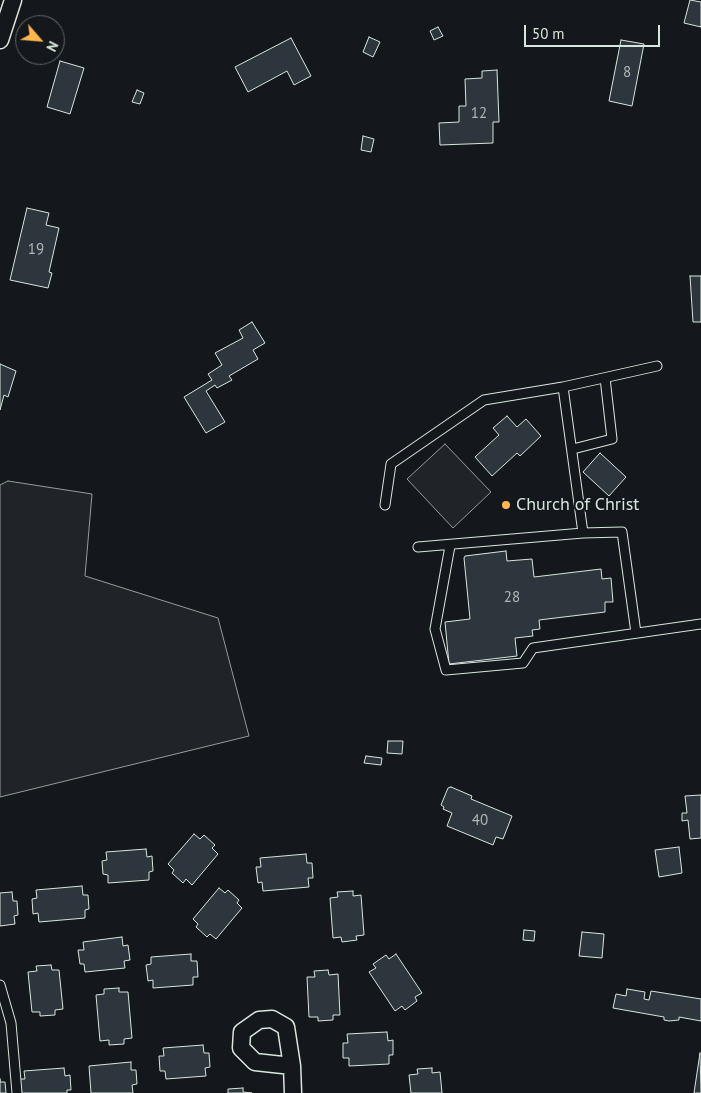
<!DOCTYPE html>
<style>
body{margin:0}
#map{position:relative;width:701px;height:1093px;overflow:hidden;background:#14181c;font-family:"PT Sans",sans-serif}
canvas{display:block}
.north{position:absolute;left:15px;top:15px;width:50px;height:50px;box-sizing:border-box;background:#14181c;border:1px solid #626a69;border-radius:50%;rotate:117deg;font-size:14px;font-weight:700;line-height:20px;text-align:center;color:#d8e6dc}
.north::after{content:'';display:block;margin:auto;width:18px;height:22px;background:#ffb74d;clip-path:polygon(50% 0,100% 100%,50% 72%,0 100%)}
.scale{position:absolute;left:524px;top:25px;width:136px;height:22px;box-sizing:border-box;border:2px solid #d8e6dc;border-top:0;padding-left:6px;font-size:15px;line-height:18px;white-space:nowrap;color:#d8e6dc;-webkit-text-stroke:4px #14181c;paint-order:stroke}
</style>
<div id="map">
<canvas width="701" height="1093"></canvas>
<div class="north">N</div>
<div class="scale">50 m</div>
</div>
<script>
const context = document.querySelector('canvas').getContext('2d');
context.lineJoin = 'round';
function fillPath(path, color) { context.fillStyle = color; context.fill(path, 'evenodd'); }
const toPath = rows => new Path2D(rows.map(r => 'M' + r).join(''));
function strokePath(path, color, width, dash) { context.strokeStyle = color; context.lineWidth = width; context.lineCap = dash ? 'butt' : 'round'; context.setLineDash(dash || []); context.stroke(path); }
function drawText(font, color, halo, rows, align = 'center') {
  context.font = font + ' "PT Sans",sans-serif'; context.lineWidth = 4; context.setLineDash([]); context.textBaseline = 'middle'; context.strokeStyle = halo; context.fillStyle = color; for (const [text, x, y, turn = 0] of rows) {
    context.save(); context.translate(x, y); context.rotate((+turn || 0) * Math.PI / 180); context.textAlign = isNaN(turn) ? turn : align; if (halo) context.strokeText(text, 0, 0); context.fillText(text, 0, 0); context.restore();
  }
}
const green = toPath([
 [445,444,491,492,453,528,407,479,445,444],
 [8,481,92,494,85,576,218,618,249,736,0,797,0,485,8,481]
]);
fillPath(green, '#202428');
strokePath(green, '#939e99', 1);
const building = toPath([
 [690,0,701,2,701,27,684,23,690,0],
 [438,27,443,36,434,40,430,31,438,27],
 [369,37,380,42,373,57,363,52,369,37],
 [291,38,311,76,294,85,287,71,248,92,235,67,291,38],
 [621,40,644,44,632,106,609,101,621,40],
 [60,61,84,68,70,114,47,107,60,61],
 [497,70,499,122,493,122,493,143,440,145,439,123,459,122,459,106,466,106,465,79,482,78,482,71,497,70],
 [137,90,144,93,140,104,132,102,137,90],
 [363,136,374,139,371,152,361,150,363,136],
 [27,208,49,213,46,225,59,228,49,272,52,273,48,288,10,280,27,208],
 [690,276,701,276,701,322,693,322,690,276],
 [252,322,265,343,253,350,258,359,229,376,232,380,217,388,215,385,206,391,225,422,206,433,184,397,212,380,208,374,222,365,215,353,243,338,239,330,252,322],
 [0,364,16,371,8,397,4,395,0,410,0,364],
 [507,416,517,427,526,419,541,436,520,456,517,453,492,476,475,457,499,435,493,428,507,416],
 [600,453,626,477,609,496,583,472,600,453],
 [506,551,507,561,532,559,534,577,601,569,602,579,611,578,613,602,605,602,605,612,539,620,540,629,532,630,533,636,515,638,517,656,449,664,445,622,470,619,464,558,465,556,506,551],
 [388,741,403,741,402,754,387,753,388,741],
 [366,756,382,758,381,765,364,763,366,756],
 [451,787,472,796,471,799,512,816,503,839,496,837,493,845,447,826,452,813,443,809,444,807,441,805,448,788,451,787],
 [701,795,701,838,690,839,688,820,682,821,682,813,687,813,685,796,701,795],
 [194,834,200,839,204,835,215,845,212,848,218,854,192,885,186,879,183,883,172,873,174,870,168,864,194,834],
 [679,847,682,873,659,877,655,850,679,847],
 [146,849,147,857,152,856,153,871,149,872,149,880,108,883,108,875,103,874,102,861,107,860,106,852,146,849],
 [306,854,307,863,312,863,313,878,308,878,309,887,263,891,262,882,258,883,256,867,261,867,260,858,306,854],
 [82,886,83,895,88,895,89,909,85,910,85,918,39,922,38,913,33,914,32,899,37,898,36,890,82,886],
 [219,888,225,893,228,890,239,900,237,903,242,908,216,939,210,934,207,937,196,927,198,924,193,919,219,888],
 [353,891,353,896,361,895,364,935,356,936,357,940,342,942,341,937,333,938,330,898,338,897,337,892,353,891],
 [12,892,13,901,17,901,18,915,14,916,15,924,0,926,0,893,12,892],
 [524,930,535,931,534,941,523,940,524,930],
 [582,932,604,934,602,958,579,956,582,932],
 [122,937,123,946,128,945,130,960,124,961,125,968,85,972,84,964,80,964,78,950,84,950,83,942,122,937],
 [191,954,191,961,197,961,198,977,193,977,193,985,153,988,153,980,148,981,146,965,151,964,151,957,191,954],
 [396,954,422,993,415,997,417,1001,405,1010,402,1006,395,1011,369,972,376,968,373,964,386,955,389,959,396,954],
 [51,965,52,970,59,970,63,1009,55,1010,55,1015,40,1016,40,1012,32,1012,28,972,37,971,36,966,51,965],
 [328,970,329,975,338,974,340,1015,333,1015,333,1020,318,1021,318,1017,309,1017,307,977,315,977,314,971,328,970],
 [119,988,119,992,128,992,132,1038,124,1039,124,1044,109,1045,109,1040,100,1041,96,995,104,994,104,989,119,988],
 [627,989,645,992,644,999,649,1000,651,991,701,999,701,1021,679,1017,679,1020,669,1021,664,1020,664,1017,613,1008,616,994,626,996,627,989],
 [387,1032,388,1041,393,1040,393,1055,389,1055,389,1064,349,1066,349,1058,343,1058,343,1043,348,1043,347,1034,387,1032],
 [203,1045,204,1053,209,1053,210,1067,205,1068,206,1076,166,1079,165,1071,160,1071,159,1056,164,1056,163,1048,203,1045],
 [700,1053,701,1093,694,1093,700,1053],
 [131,1062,131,1070,136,1070,137,1084,132,1085,133,1093,91,1093,89,1066,131,1062],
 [64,1068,65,1076,70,1075,71,1090,67,1090,67,1093,21,1093,20,1079,25,1079,24,1071,64,1068],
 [432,1068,432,1073,440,1072,442,1093,411,1093,409,1075,418,1074,417,1069,432,1068],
 [0,1079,0,1082,5,1082,6,1093,0,1093,0,1079],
 [243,1088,243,1092,252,1093,228,1093,228,1089,243,1088]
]);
fillPath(building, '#2c363c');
strokePath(building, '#d8e6dc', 1);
const lane = toPath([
 [573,449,612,439,605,378],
 [385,505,391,464,484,400,563,387],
 [583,533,563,387,657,366],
 [450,546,435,629,446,670,523,663,533,648,701,624],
 [418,547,583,533,622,532,636,633],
 [0,985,11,1023,17,1093]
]);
const street = toPath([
 [0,40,13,0],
 [292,1066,255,1062,241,1048,242,1032,259,1020,272,1019,286,1027,292,1066,293,1093]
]);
strokePath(lane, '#d8e6dc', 11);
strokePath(street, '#d8e6dc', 19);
strokePath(lane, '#14181c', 9);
strokePath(street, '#14181c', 16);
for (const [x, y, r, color] of [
 [506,505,5,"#ffb74d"]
]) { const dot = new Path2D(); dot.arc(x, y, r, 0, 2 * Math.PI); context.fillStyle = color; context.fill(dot); strokePath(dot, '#14181c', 2); }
drawText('15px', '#adbab4', null, [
 ["8",627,73],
 ["12",479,114],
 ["19",36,250],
 ["28",512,598],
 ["40",480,821]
]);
drawText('18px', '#d8e6dc', '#14181c', [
 ["Church of Christ",516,505]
], 'left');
</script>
